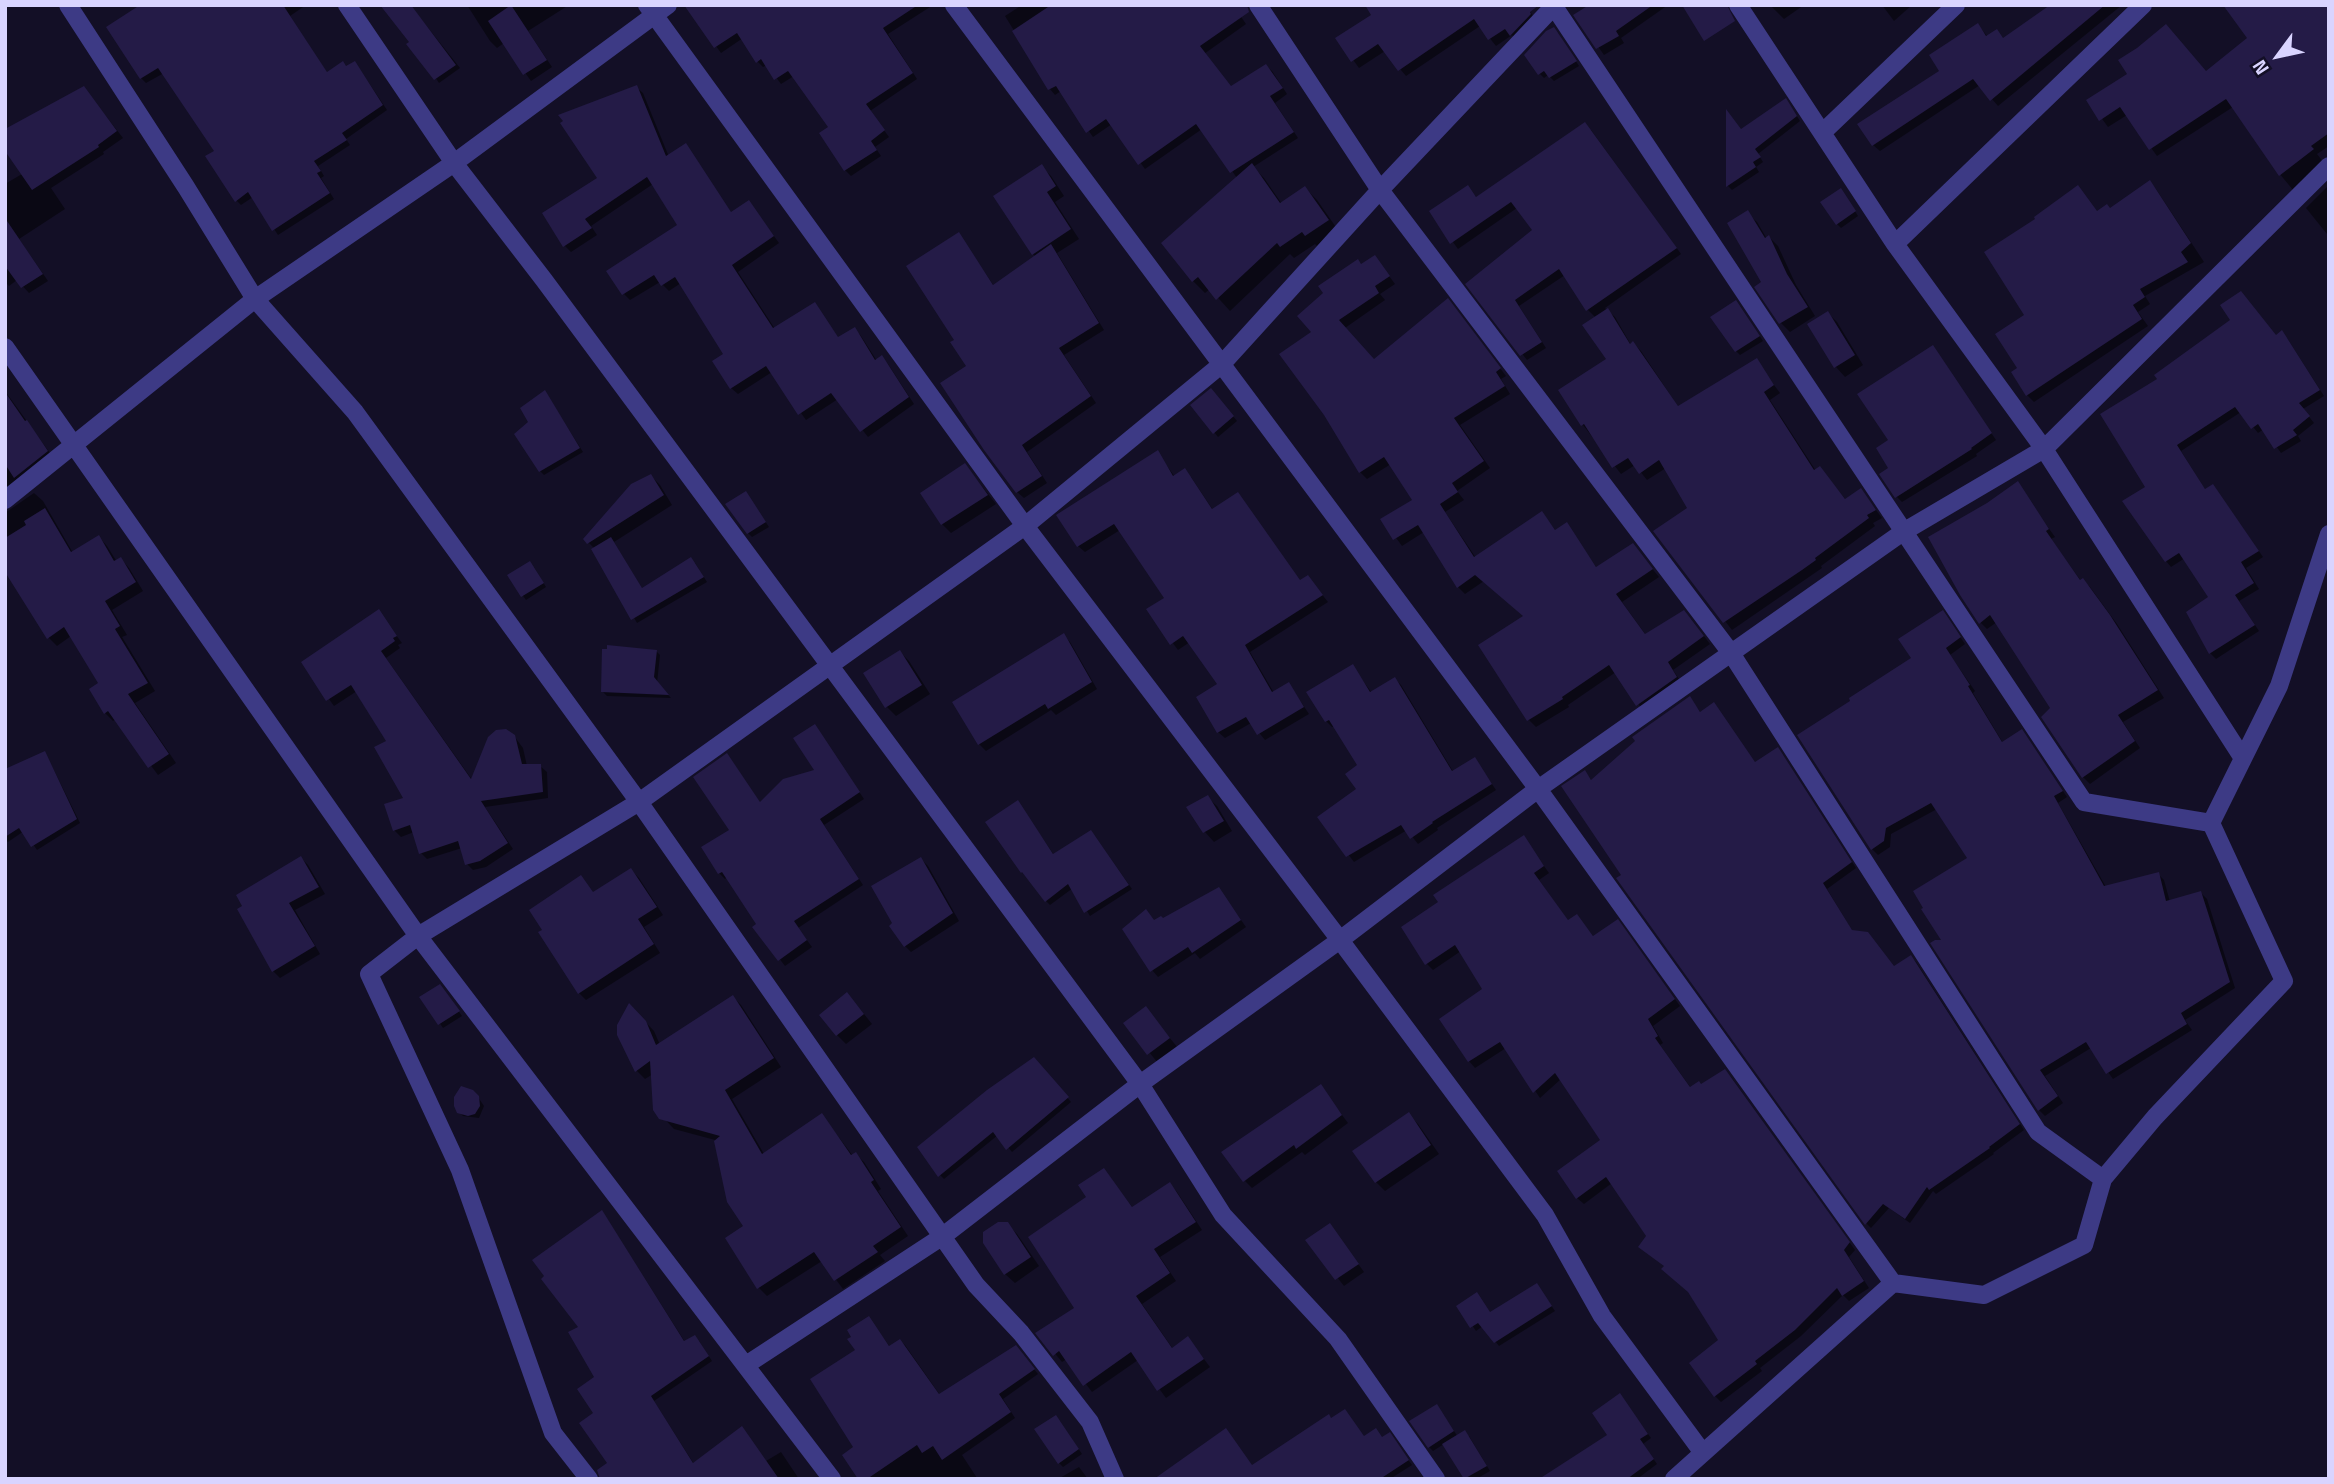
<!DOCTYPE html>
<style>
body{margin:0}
#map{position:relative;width:2334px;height:1484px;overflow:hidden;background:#130f26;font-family:"Titillium Web",sans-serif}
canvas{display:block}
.frame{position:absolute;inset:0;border:7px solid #d9d4ff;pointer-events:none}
.north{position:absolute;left:2243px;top:21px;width:70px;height:70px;-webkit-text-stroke:5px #130f26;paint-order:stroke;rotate:237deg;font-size:19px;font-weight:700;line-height:28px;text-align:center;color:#d9d4ff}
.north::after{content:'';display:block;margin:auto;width:24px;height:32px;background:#d9d4ff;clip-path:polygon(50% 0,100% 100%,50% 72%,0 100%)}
</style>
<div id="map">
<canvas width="2334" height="1484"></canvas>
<div class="frame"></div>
<div class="north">N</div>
</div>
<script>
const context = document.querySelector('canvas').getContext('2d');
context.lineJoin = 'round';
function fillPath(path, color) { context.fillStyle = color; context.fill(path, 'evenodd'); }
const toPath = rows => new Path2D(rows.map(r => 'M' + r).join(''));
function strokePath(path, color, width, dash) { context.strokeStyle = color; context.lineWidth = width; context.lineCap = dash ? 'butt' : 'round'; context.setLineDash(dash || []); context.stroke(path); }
fillPath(toPath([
 [138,5,306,5,290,16,328,74,347,68,359,68,387,110,346,139,350,145,318,166,324,176,321,178,334,199,278,235,253,197,241,205,236,200,216,151,164,73,146,83,141,78],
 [410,5,460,68,439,83,412,42],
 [467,5,569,5,528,31,552,67,531,81,504,43,497,48,490,41],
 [686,5,929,5,930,7,888,34,917,79,870,111,889,137,875,147,881,156,851,176,845,170,831,128,794,76,781,84,767,65,763,67,757,61,743,38,721,53],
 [1022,5,1233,5,1246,24,1183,69,1232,88,1266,66,1272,71,1287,94,1275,103,1298,138,1253,167,1264,178,1282,204,1305,188,1317,200,1340,233,1319,248,1315,244,1294,258,1290,254,1230,311,1210,289,1205,293,1193,281,1237,178,1202,129,1145,169,1112,124,1093,137,1061,91,1055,95,1050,89,1005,16],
 [1526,5,1537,22,1518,41,1512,35,1496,46,1480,26,1406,76,1385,51,1359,68,1338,39],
 [1593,5,1668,5,1621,38,1624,43,1604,55,1576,15],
 [1770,5,1804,5,1784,19],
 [1882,5,1912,5,1894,21],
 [2053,5,2122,5,1998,106,1980,85,1880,151,1873,145,1941,71,1978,25,1988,37,2004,39],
 [2329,5,2329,146,2317,154,2327,167,2298,196,2269,161,2233,107,2157,156,2127,115,2108,127,2089,101,2207,73,2249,38],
 [1558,33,1579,66,1554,81,1548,75,1544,78,1540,74],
 [636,87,643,93,669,157,685,145,732,214,749,202,779,243,738,272,775,329,815,304,839,339,855,329,861,336,877,361,882,358,888,364,914,404,868,437,838,399,806,420,772,372,738,394,731,388,725,355,681,283,669,291,660,282,630,300,624,294,680,225,653,184,591,226,597,235,571,252,565,246,599,178],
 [84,88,123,138,103,152,104,154,51,188,65,209,19,239,48,281,29,293,17,280,9,286,5,282,5,184,22,174],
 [1789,104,1800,121,1758,154,1763,162,1756,167,1759,172,1732,190,1728,186,1728,113,1741,130],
 [1591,130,1681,254,1605,308,1615,317,1631,345,1633,343,1641,351,1679,408,1756,361,1780,393,1770,400,1816,471,1820,468,1846,500,1861,490,1882,518,1873,523,1875,526,1821,566,1822,568,1732,630,1655,531,1690,508,1666,468,1647,480,1635,465,1621,474,1583,425,1560,391,1608,360,1596,318,1588,310,1565,275,1519,306,1546,348,1527,360,1468,284,1534,230,1517,208,1458,249,1431,212,1467,187,1477,198],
 [1042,167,1051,176,1064,196,1055,202,1079,239,1057,253,1104,330,1064,355,1096,403,1027,452,1047,483,1024,498,1017,492,956,341,959,234,994,286,1036,257,1033,254],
 [2150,182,2156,189,2204,262,2145,296,2150,304,2138,312,2148,326,2034,402,2027,395,2019,369,2027,315,2098,213,2110,210],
 [2329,185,2329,233,2327,234,2306,208],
 [1845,195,1858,216,1841,228,1837,224],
 [1747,213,1757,222,1767,239,1769,237,1778,246,1796,285,1815,316,1790,332,1781,323,1757,287,1764,283],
 [1375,257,1395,284,1380,294,1385,300,1345,328,1374,361,1455,308,1506,376,1501,379,1510,394,1460,425,1490,468,1457,491,1464,500,1445,512,1476,558,1542,513,1556,531,1566,525,1597,568,1633,545,1659,577,1622,602,1646,635,1691,619,1710,644,1673,670,1683,685,1644,712,1616,672,1568,705,1569,707,1536,727,1529,720,1525,617,1484,581,1465,594,1458,587,1424,532,1402,546,1383,520,1415,501,1391,464,1367,479,1360,472,1313,332,1362,265],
 [1740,306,1763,341,1740,355,1736,351],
 [1828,313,1837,322,1863,365,1845,377,1836,367,1809,325],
 [2276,337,2287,338,2324,396,2303,409,2314,423,2298,436,2301,441,2281,453,2264,429,2258,433,2241,412,2181,451,2206,491,2213,486,2218,492,2263,557,2246,568,2259,589,2239,601,2259,631,2216,659,2210,653,2188,613,2211,598,2185,558,2171,567,2166,561,2147,487,2103,415],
 [1933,347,1996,440,1976,454,1977,456,1902,502,1896,496,1891,468,1891,441],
 [5,391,55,460,5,500],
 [545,392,583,452,544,475,540,471,530,422],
 [1215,394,1237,421,1218,437,1193,405],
 [1157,452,1175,477,1191,477,1213,510,1301,582,1308,577,1328,602,1250,652,1274,693,1289,684,1309,714,1265,740,1251,723,1225,738,1218,732,1220,685,1190,642,1178,650,1148,610,1167,599,1120,530,1085,552,1078,546],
 [965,465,996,504,951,533,942,524,922,493],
 [651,476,660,485,672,505,614,542,643,590,695,563,707,582,637,623,595,549,585,539],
 [2017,484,2055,537,2051,539,2081,581,2083,580,2090,587,2117,624,2164,698,2123,722,2140,748,2090,784,2083,777,2053,709,1997,622,1987,629,1980,622,1988,505],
 [34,493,43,501,73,553,99,537,107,546,117,562,121,559,129,568,143,591,112,610,127,635,122,637,155,691,135,703,176,763,158,775,116,719,113,721,105,713,100,684,71,636,57,646,49,638,5,568,5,513],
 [746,493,769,527,752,537,748,533],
 [534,567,546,587,526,600,509,576],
 [378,611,402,643,398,645,400,648,386,658,473,781,514,736,523,748,527,766,540,766,547,772,548,798,485,807,513,849,486,867,473,870,467,864,462,848,427,859,421,853,414,832,401,837,394,830,405,799,388,741,357,691,334,706,303,663],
 [1948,619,1965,644,1950,655,1975,691,1973,693,2003,743,2027,737,2067,797,2058,803,2106,887,2158,874,2164,880,2170,902,2201,893,2207,899,2235,988,2185,1020,2192,1030,2113,1079,2091,1048,2045,1076,2063,1103,2045,1116,2039,1110,1944,943,1969,858,1937,809,1891,834,1890,847,1878,855,1872,849,1913,659],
 [1063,635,1070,642,1097,689,1056,715,1051,710,986,751,979,744],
 [656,651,660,655,657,683,671,698,607,696,602,691],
 [900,652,909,661,930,694,896,716,887,707],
 [1352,666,1372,693,1395,679,1401,685,1454,773,1475,759,1496,790,1437,828,1438,830,1418,844,1407,830,1354,862,1320,817,1358,789,1359,765,1335,726,1332,727,1326,721],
 [1690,698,1701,713,1756,763,1783,755,1856,868,1827,889,1853,932,1894,967,1911,957,1916,962,2024,1130,1993,1153,1994,1154,1936,1194,1933,1191,1910,1223,1889,1208,1871,1228,1866,1223,1623,875,1585,772,1592,781],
 [815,726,864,799,824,825,863,885,798,928,812,947,785,966,755,927,758,924,727,877,725,879,719,873,731,830,732,761,761,804,817,771],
 [44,753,48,758,80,823,37,850,24,831,8,842,5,839,5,807],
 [1207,797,1217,806,1232,831,1214,842,1205,832,1189,808],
 [1018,802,1054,855,1095,836,1132,889,1090,916,1073,888,1050,905,1046,901],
 [1523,837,1549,873,1539,880,1569,922,1577,916,1594,937,1624,928,1680,1006,1653,1026,1663,1043,1660,1045,1691,1088,1701,1086,1725,1071,1731,1077,1855,1250,1849,1257,1869,1288,1849,1301,1843,1295,1801,1336,1760,1368,1762,1371,1721,1402,1715,1396,1721,1340,1691,1293,1666,1267,1612,1183,1584,1204,1577,1198,1603,1141,1561,1079,1540,1098,1506,1048,1475,1068,1469,1061,1484,990,1461,951,1433,970,1427,964,1440,902],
 [301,858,308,865,325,894,295,910,320,954,280,978,273,971,239,910],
 [921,859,928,866,959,921,911,952,905,946],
 [631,870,639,878,663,915,644,927,660,953,586,1000,579,993,581,878,594,894],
 [1219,889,1246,927,1200,959,1195,953,1158,977,1152,970,1163,920],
 [444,990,462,1016,443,1028,422,997],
 [733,997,741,1005,781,1067,732,1099,764,1154,822,1115,853,1156,855,1154,864,1162,881,1189,878,1191,908,1236,880,1255,885,1261,843,1289,822,1261,767,1296,759,1288,727,1238,745,1227,715,1140,674,1129,655,1109,653,1074,645,1079,637,1071,630,1006,654,1031,660,1045],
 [856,1004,872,1024,846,1044,837,1035],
 [1146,1009,1178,1048,1158,1063,1126,1024],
 [1038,1063,1071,1102,1012,1152,998,1135,944,1179,940,1175],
 [1321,1087,1348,1123,1305,1155,1302,1152,1252,1188,1245,1181],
 [476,1094,484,1106,479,1118,463,1116,459,1112],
 [1409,1115,1418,1124,1439,1154,1385,1191,1376,1182],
 [1104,1170,1133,1208,1170,1184,1177,1192,1202,1230,1160,1257,1176,1281,1142,1304,1173,1349,1188,1338,1210,1367,1166,1398,1138,1360,1092,1392,1067,1359,1062,1362,1038,1333,1076,1308,1089,1197],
 [606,1217,685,1342,699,1341,712,1361,654,1401,694,1464,742,1428,766,1461,781,1452,799,1479,610,1479,610,1464,596,1414,597,1377,580,1327],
 [1007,1224,1017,1234,1039,1266,1015,1283,1005,1274],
 [1330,1225,1364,1272,1344,1286,1308,1240],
 [1537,1285,1555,1311,1499,1346,1483,1326,1476,1331,1459,1306,1491,1313],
 [869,1318,890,1347,900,1341,905,1345,940,1395,1020,1352,1038,1374,1003,1399,1015,1418,962,1455,977,1478,862,1479,855,1448,857,1351],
 [1623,1400,1651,1438,1643,1444,1657,1464,1637,1479,1542,1479,1609,1435],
 [1440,1410,1458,1437,1469,1436,1490,1471,1476,1479,1466,1479,1444,1444,1433,1451,1429,1447],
 [1345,1411,1365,1438,1393,1439,1412,1465,1390,1479,1371,1479,1332,1419],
 [1060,1421,1082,1454,1063,1467,1059,1463],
 [1079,1467,1088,1479,1058,1479]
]), '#0007');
fillPath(toPath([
 [140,5,283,5,327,72,343,61,346,66,355,61,383,105,342,133,347,140,314,161,321,171,317,173,330,193,272,231,248,192,235,202,205,156,214,151,158,68,140,79,106,27],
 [380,5,411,5,456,65,434,80,406,44,409,42],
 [511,5,547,60,523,75,488,21],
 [684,5,918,5,883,28,913,73,866,104,885,130,871,141,877,150,844,171,819,133,828,127,788,71,774,80,761,59,756,63,737,33,714,48],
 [1051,5,1247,5,1249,12,1200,46,1231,86,1266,64,1283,88,1270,96,1294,132,1230,173,1196,124,1138,165,1106,119,1086,133,1056,86,1048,90,1012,31],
 [1365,5,1539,5,1530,12,1531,14,1510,36,1505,29,1488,40,1474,19,1398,71,1378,44,1351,62,1335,38,1371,15],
 [1589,5,1653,5,1616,31,1619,36,1596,49,1573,15],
 [1682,5,1727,5,1735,21,1704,41],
 [2050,5,2105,5,1990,101,1973,79,1872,146,1857,124,1939,71,1929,55,1978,23,1986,36,1997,29,2003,38],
 [2223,5,2329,5,2329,133,2311,146,2314,149,2279,176,2226,99,2149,150,2120,107,2099,121,2086,100,2127,74,2118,60,2137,48,2166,24,2206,71,2247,38],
 [1554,27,1577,61,1549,78,1544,71,1538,75,1524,55,1546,31],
 [637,85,666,156,686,143,731,212,749,200,774,236,732,265,773,328,815,302,838,337,855,327,875,360,882,355,909,397,860,432,831,393,798,415,766,366,730,389,712,361,723,354,675,277,661,286,654,275,622,295,606,271,677,225,647,177,585,219,592,228,563,247,542,213,597,178,560,123,563,121,558,115],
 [84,86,117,131,98,145,99,147,32,190,5,151,5,129],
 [1786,98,1797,116,1755,149,1761,157,1753,162,1756,167,1726,187,1726,109,1741,129],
 [1585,122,1677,248,1586,311,1559,269,1515,300,1542,342,1520,356,1465,284,1532,230,1511,202,1450,244,1429,211,1468,185,1476,197],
 [1252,163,1280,203,1305,186,1329,220,1305,236,1302,232,1280,247,1277,243,1216,300,1198,277,1192,282,1161,243],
 [1042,164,1056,186,1047,192,1071,229,1032,255,993,196],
 [2150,180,2191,243,2181,252,2188,262,2140,289,2145,297,2133,305,2142,319,2026,396,2011,372,2017,368,1995,334,2024,315,1984,252,2035,219,2034,217,2078,185,2097,211,2107,204,2110,208],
 [1841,188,1856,211,1836,225,1820,202],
 [1748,210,1765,238,1769,235,1787,274,1808,307,1779,324,1754,287,1761,282,1727,223],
 [5,218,43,274,21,288,5,266],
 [959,232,993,285,1051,244,1099,323,1059,348,1091,396,1022,445,1042,476,1016,493,984,450,940,383,966,366,950,342,954,340,906,266],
 [1375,255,1390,276,1375,286,1379,293,1339,320,1374,359,1448,298,1501,368,1496,372,1505,386,1454,418,1484,461,1452,483,1458,492,1440,504,1474,557,1542,511,1555,530,1567,522,1596,567,1633,543,1653,569,1616,594,1645,634,1684,610,1704,636,1668,662,1677,677,1636,706,1609,665,1562,697,1563,699,1527,721,1478,645,1523,616,1475,575,1457,588,1418,525,1393,540,1380,519,1412,500,1384,457,1359,473,1324,415,1279,354,1311,332,1297,316,1323,293,1318,286,1358,259,1361,264],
 [2241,291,2276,335,2282,330,2320,390,2299,403,2310,416,2293,430,2297,435,2274,449,2258,424,2251,429,2235,407,2177,445,2205,489,2213,484,2259,551,2241,562,2254,583,2235,595,2255,625,2209,654,2186,612,2208,597,2179,553,2165,562,2122,501,2145,487,2100,414,2157,379,2154,375,2230,320,2220,305],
 [1736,300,1760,336,1735,352,1710,317],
 [1608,308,1630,344,1633,341,1678,406,1757,358,1774,385,1764,392,1814,470,1820,466,1845,499,1861,488,1876,510,1867,515,1869,518,1815,558,1816,560,1802,570,1723,623,1653,531,1687,508,1659,460,1639,474,1628,458,1612,468,1584,424,1581,426,1558,390,1606,359,1582,325],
 [1828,311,1855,355,1834,368,1807,324],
 [1933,345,1992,433,1971,448,1972,449,1895,498,1879,474,1888,468,1876,448,1888,440,1857,394],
 [1211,388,1234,416,1213,434,1190,405],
 [545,390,580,448,539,472,514,434,528,422,520,408],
 [5,392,25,421,27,420,48,451,14,478,5,464],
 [1158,450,1173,476,1185,468,1212,509,1238,492,1300,580,1308,575,1323,595,1245,645,1272,692,1289,682,1304,707,1257,735,1246,717,1217,733,1196,697,1217,684,1183,636,1170,645,1146,609,1164,598,1114,524,1077,547,1056,515],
 [965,463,988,495,941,525,920,493],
 [651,474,664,495,587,544,583,539,631,484],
 [2018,481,2049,529,2046,531,2080,580,2083,578,2110,615,2158,690,2118,715,2135,741,2082,778,2041,717,2050,708,1990,615,1979,624,1960,595,1928,537,1987,503],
 [746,491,766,522,747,534,725,504],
 [45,508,71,552,99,535,114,561,121,557,136,582,105,601,120,626,115,629,148,683,128,694,169,754,148,768,108,711,104,714,89,689,98,683,64,627,47,639,5,572,5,538,26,525,24,521],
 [611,537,642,588,691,557,704,577,631,620,591,549],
 [530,561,544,583,521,597,507,575],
 [379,609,397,636,393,638,395,641,381,651,471,779,488,737,496,730,506,729,515,735,522,764,541,764,543,792,481,801,508,843,480,861,465,865,458,841,419,854,410,825,393,831,384,804,403,798,374,747,386,741,351,685,326,701,301,662],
 [1943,610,1961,637,1946,648,1970,685,1968,686,2002,742,2022,729,2063,791,2054,796,2104,886,2159,872,2166,901,2201,891,2230,982,2181,1013,2187,1024,2106,1074,2086,1042,2040,1070,2058,1096,2038,1111,1930,943,1935,940,1941,940,1921,909,1923,908,1913,891,1967,858,1931,803,1886,828,1884,841,1871,850,1797,735,1850,701,1849,698,1911,658,1898,639],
 [1064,633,1092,682,1048,709,1045,704,978,745,952,702],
 [607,645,657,650,654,677,669,695,601,692,602,649,607,649],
 [900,650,922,685,885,708,863,673],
 [1353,664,1370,692,1395,677,1452,771,1475,757,1492,784,1432,822,1433,823,1410,839,1401,825,1346,857,1317,817,1356,789,1345,774,1357,765,1329,720,1325,722,1306,692],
 [1690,696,1700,712,1714,702,1755,762,1778,747,1852,862,1823,883,1852,930,1868,932,1894,966,1911,955,2020,1124,1989,1147,1990,1148,1929,1190,1927,1187,1905,1219,1883,1204,1865,1225,1616,878,1621,875,1561,786,1585,770,1591,780,1635,741,1632,737],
 [815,724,860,792,820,819,859,879,794,921,807,940,778,961,752,927,756,924,722,872,718,874,701,847,729,830,693,777,727,753,760,802,783,779,814,770,793,738],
 [45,751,77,819,31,847,19,828,5,837,5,769],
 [1208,795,1224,821,1203,833,1186,807],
 [1018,800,1053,854,1091,830,1129,885,1084,913,1068,884,1045,902,1022,872,1021,873,985,822],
 [1524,835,1544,866,1534,873,1568,920,1577,914,1593,936,1618,919,1675,999,1648,1019,1658,1036,1655,1038,1690,1087,1699,1081,1701,1084,1725,1069,1850,1242,1844,1250,1864,1281,1842,1296,1837,1288,1795,1330,1755,1361,1757,1364,1714,1397,1689,1363,1718,1340,1688,1292,1661,1269,1664,1266,1638,1247,1646,1236,1606,1177,1576,1199,1557,1171,1600,1140,1555,1073,1533,1093,1500,1042,1468,1062,1439,1019,1482,989,1455,945,1425,965,1401,927,1438,902,1433,895],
 [301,856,319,887,289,903,315,946,272,972,237,909,242,906,236,895],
 [921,857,953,913,904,947,889,926,892,923,871,886],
 [631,868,657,907,638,919,654,944,578,994,538,932,542,930,529,910,581,875,593,892],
 [1219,887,1241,920,1192,953,1188,947,1150,972,1122,929,1146,909,1154,920,1161,916,1163,918],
 [440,984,460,1011,438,1025,419,997],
 [847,992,864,1014,836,1036,819,1015],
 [733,995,774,1058,725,1090,762,1154,822,1113,851,1155,856,1152,874,1180,871,1182,901,1227,873,1246,878,1252,834,1281,814,1252,757,1289,725,1238,743,1226,727,1202,714,1141,720,1136,659,1119,653,1110,650,1061,635,1072,617,1035,617,1025,629,1003,646,1021,656,1045],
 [1146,1006,1170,1038,1147,1055,1123,1023],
 [1034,1057,1069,1097,1006,1150,993,1132,938,1177,917,1147,987,1090],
 [1321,1084,1342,1115,1296,1149,1294,1145,1243,1182,1221,1152],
 [461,1086,473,1090,479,1096,480,1106,475,1114,468,1116,457,1113,454,1106,454,1097],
 [1409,1112,1431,1145,1375,1183,1352,1151],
 [1104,1168,1132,1207,1170,1182,1196,1222,1154,1249,1170,1273,1136,1296,1172,1348,1188,1336,1204,1359,1157,1391,1131,1352,1083,1386,1059,1351,1053,1356,1035,1333,1074,1308,1028,1237,1086,1197,1078,1185],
 [602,1210,684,1341,695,1335,709,1356,651,1396,693,1463,742,1426,779,1479,600,1479,597,1470,607,1463,579,1423,593,1413,577,1389,594,1377,568,1332,578,1327,541,1279,544,1276,532,1260],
 [998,1222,1008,1222,1031,1257,1004,1275,983,1243,983,1232],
 [1330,1223,1359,1264,1335,1280,1305,1240],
 [1537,1283,1552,1306,1494,1343,1478,1323,1470,1328,1456,1306,1477,1292,1490,1312],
 [869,1316,889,1346,900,1339,939,1394,1016,1345,1035,1369,999,1394,1011,1412,942,1460,933,1446,922,1453,917,1445,867,1479,858,1479,842,1455,853,1447,810,1379,855,1350,847,1339,851,1337,847,1330],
 [1620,1393,1648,1434,1640,1439,1654,1459,1627,1479,1539,1479,1607,1435,1592,1413],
 [1437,1404,1454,1431,1428,1448,1409,1421],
 [1345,1409,1364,1436,1376,1428,1382,1437,1390,1432,1409,1460,1380,1479,1154,1479,1226,1428,1252,1465,1329,1414,1331,1418],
 [1056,1415,1079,1449,1058,1464,1034,1429],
 [1465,1430,1487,1466,1464,1479,1442,1444]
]), '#241b47');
strokePath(toPath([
 [68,5,186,187,255,299,355,412,639,802,976,1285,1021,1333,1090,1422,1115,1479],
 [347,5,454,163,544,280,1140,1084,1223,1215,1338,1339,1436,1479],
 [647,5,1025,526,1340,940,1545,1215,1602,1316,1703,1453],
 [954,5,1538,789,1893,1283],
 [1258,5,1380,190,1731,653,2038,1132,2103,1179],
 [1553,5,2084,802,2211,823],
 [1738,5,1895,244,2044,449,2242,757],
 [1822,133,1956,5],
 [1895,244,2143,5],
 [5,347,418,936,832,1479],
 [5,500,255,299,454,163,668,5],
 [746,1365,943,1236,1140,1084,1340,940,1538,789,1903,532,2044,449,2329,166],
 [589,1479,553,1433,460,1170,369,974,418,936,639,802,1025,526,1222,364,1380,190,1555,5],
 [1674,1479,1893,1283,1984,1295,2084,1245,2103,1179,2155,1117,2284,981,2211,823,2279,686,2329,534]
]), '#3d3a85', 18);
</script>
